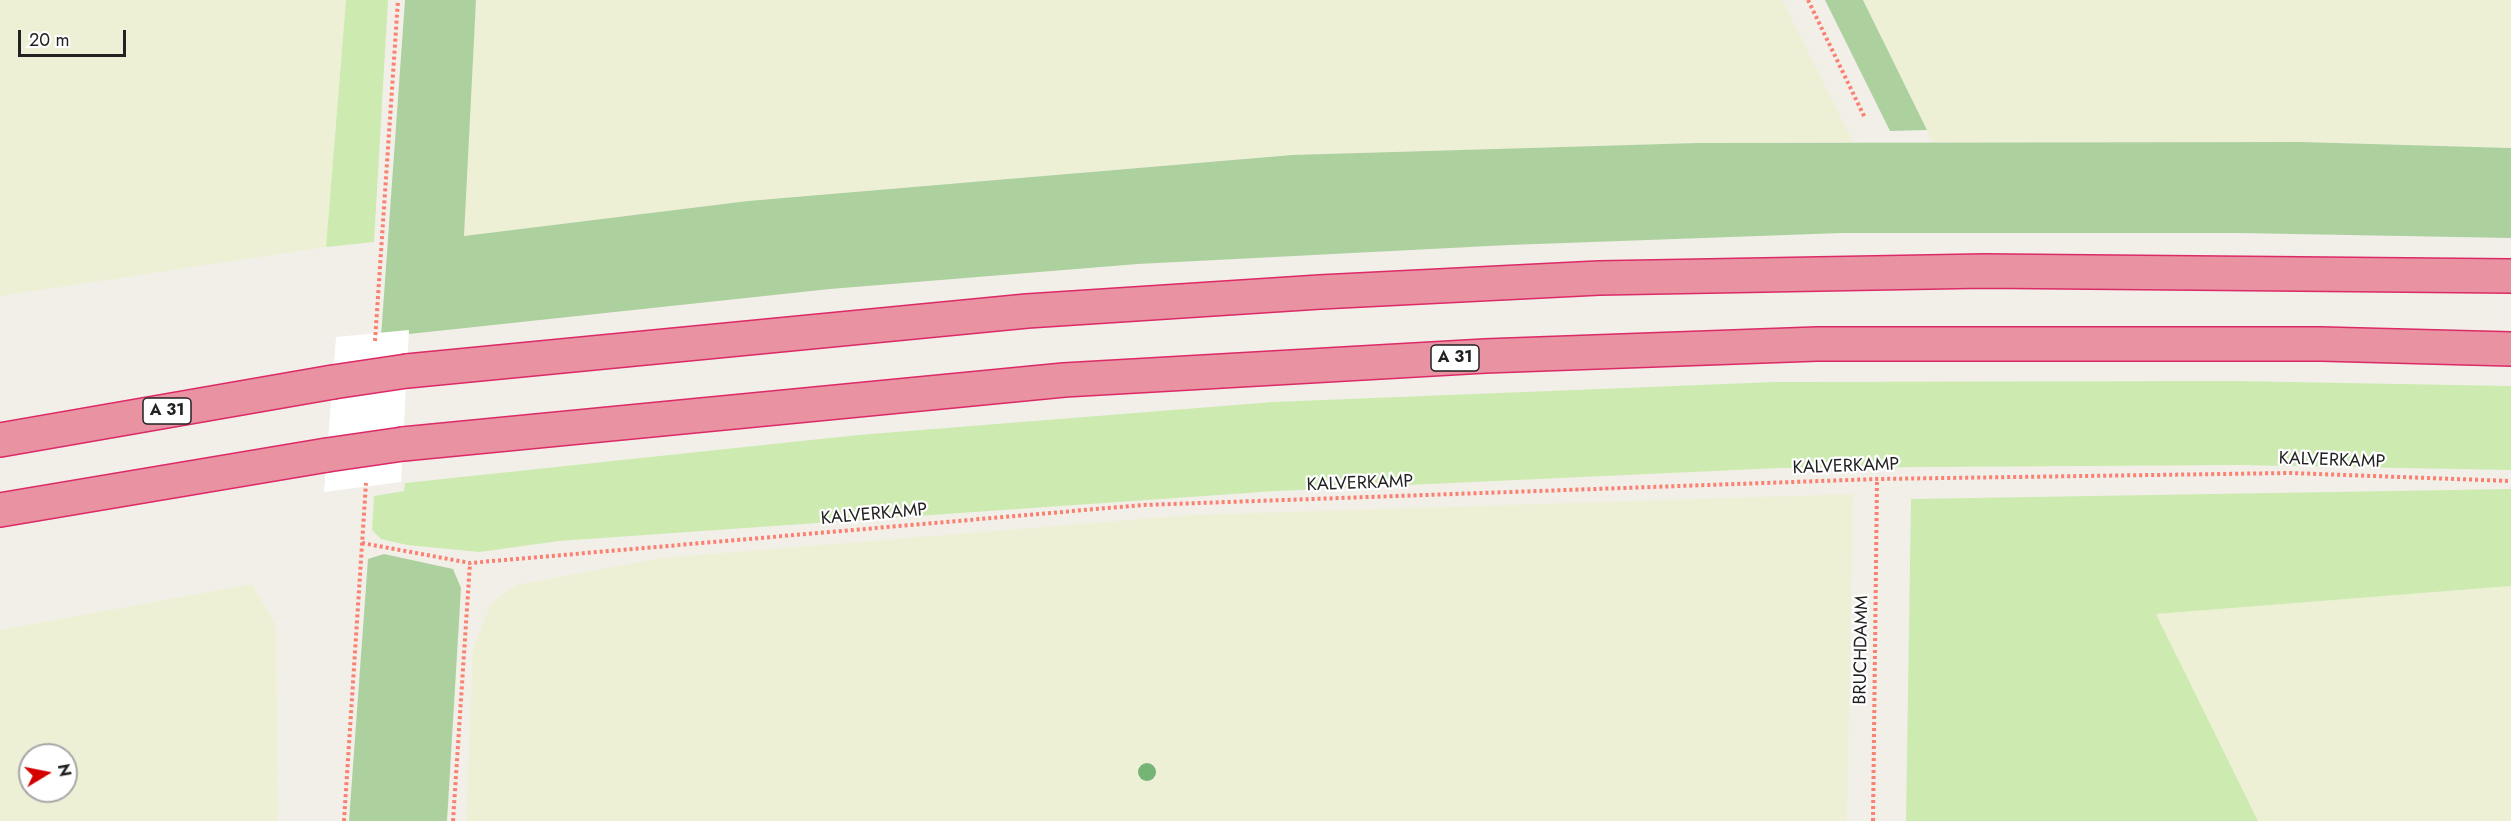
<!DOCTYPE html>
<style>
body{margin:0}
#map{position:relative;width:2511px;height:821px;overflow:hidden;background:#f2efe9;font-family:Jost,sans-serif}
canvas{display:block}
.north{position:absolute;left:18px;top:743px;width:60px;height:60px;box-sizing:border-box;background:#fff;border:2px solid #a7a7a7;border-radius:50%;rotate:80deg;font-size:16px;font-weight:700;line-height:24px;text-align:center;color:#222}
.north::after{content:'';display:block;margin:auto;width:21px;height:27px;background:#d40000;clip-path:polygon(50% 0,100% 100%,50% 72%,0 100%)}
.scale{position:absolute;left:18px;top:30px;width:108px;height:27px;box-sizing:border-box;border:3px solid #222;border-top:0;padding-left:8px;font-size:18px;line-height:21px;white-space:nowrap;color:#222;-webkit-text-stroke:4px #fff;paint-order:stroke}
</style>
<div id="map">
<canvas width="2511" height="821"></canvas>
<div class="north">N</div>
<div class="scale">20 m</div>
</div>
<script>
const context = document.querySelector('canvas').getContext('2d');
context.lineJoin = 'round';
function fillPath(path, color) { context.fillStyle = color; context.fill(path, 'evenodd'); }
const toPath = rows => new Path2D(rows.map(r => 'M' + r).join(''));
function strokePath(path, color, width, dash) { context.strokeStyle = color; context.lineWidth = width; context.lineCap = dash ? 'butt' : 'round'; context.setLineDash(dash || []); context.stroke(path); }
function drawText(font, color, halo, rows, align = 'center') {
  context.font = font + ' Jost,sans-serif'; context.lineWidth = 4.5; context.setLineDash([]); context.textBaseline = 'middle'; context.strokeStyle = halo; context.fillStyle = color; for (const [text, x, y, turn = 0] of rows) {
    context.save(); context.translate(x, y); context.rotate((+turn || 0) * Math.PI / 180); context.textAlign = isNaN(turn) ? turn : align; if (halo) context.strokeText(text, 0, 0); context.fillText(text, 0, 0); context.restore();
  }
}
fillPath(toPath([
 [0,0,346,0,326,247,0,296],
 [476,0,1782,0,1853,142,1697,143,1292,155,748,201,463,236],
 [1863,0,2511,0,2511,148,2300,142,1933,142],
 [1853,494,1847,821,466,821,473,649,491,603,516,585,661,558,1190,515],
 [252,584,276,626,278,821,0,821,0,630],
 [30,755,66,755,66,791,30,791],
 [2511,586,2511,821,2258,821,2156,614]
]), '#eef0d5');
fillPath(toPath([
 [346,0,388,0,374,242,326,247],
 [2235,381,2511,386,2511,470,2238,465,1780,468,1276,491,559,541,480,552,407,545,381,539,372,530,374,496,404,491,405,483,858,435,1273,402,1775,382],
 [2511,489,2511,586,2156,614,2258,821,1906,821,1911,499]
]), '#cdebb0');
fillPath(toPath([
 [405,0,476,0,464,236,748,201,1292,155,1697,143,2300,142,2511,148,2511,238,2239,233,1842,233,1509,245,1138,264,830,289,381,337],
 [1825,0,1863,0,1927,130,1890,131],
 [384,554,453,569,461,588,447,821,349,821,368,559]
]), '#add19e');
fillPath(toPath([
 [409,330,401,482,324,492,336,337]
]), '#fff');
const highway = toPath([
 [407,371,1027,311,1320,292,1599,278,1984,271,2511,276],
 [0,440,333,382],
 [403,444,1064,380,1485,356,1817,344,2321,344,2511,349],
 [0,510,327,455]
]);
strokePath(highway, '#dc2a67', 36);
strokePath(toPath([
 [1808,0,1865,118],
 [375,341,398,0],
 [362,543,470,563,1143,505,1877,479,2290,473,2511,481],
 [344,821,366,483],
 [453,821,470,563],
 [1873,821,1877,480]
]), '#fa8072', 4, [3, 3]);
strokePath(highway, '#e892a2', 33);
const highwayBridge = toPath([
 [333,382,407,371],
 [327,455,403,444]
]);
strokePath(highwayBridge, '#dc2a67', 36, []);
strokePath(highwayBridge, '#e892a2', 33);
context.fillStyle = '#74b475';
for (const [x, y] of [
 [1147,772]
]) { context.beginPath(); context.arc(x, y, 9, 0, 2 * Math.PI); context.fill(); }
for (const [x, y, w] of [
 [1455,358,48],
 [167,411,48]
]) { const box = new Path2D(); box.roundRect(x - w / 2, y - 13, w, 26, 4.5); context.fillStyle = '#fff'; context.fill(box); strokePath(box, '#222', 1.5); }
drawText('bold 16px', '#222', null, [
 ["A 31",1455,358],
 ["A 31",167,411]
]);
drawText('18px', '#222', '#fff', [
 ["KALVERKAMP",2332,461,2],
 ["KALVERKAMP",1846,467,-2],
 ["KALVERKAMP",1360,484,-2],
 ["KALVERKAMP",874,515,-5],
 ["BRUCHDAMM",1862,650,-89]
]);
</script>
